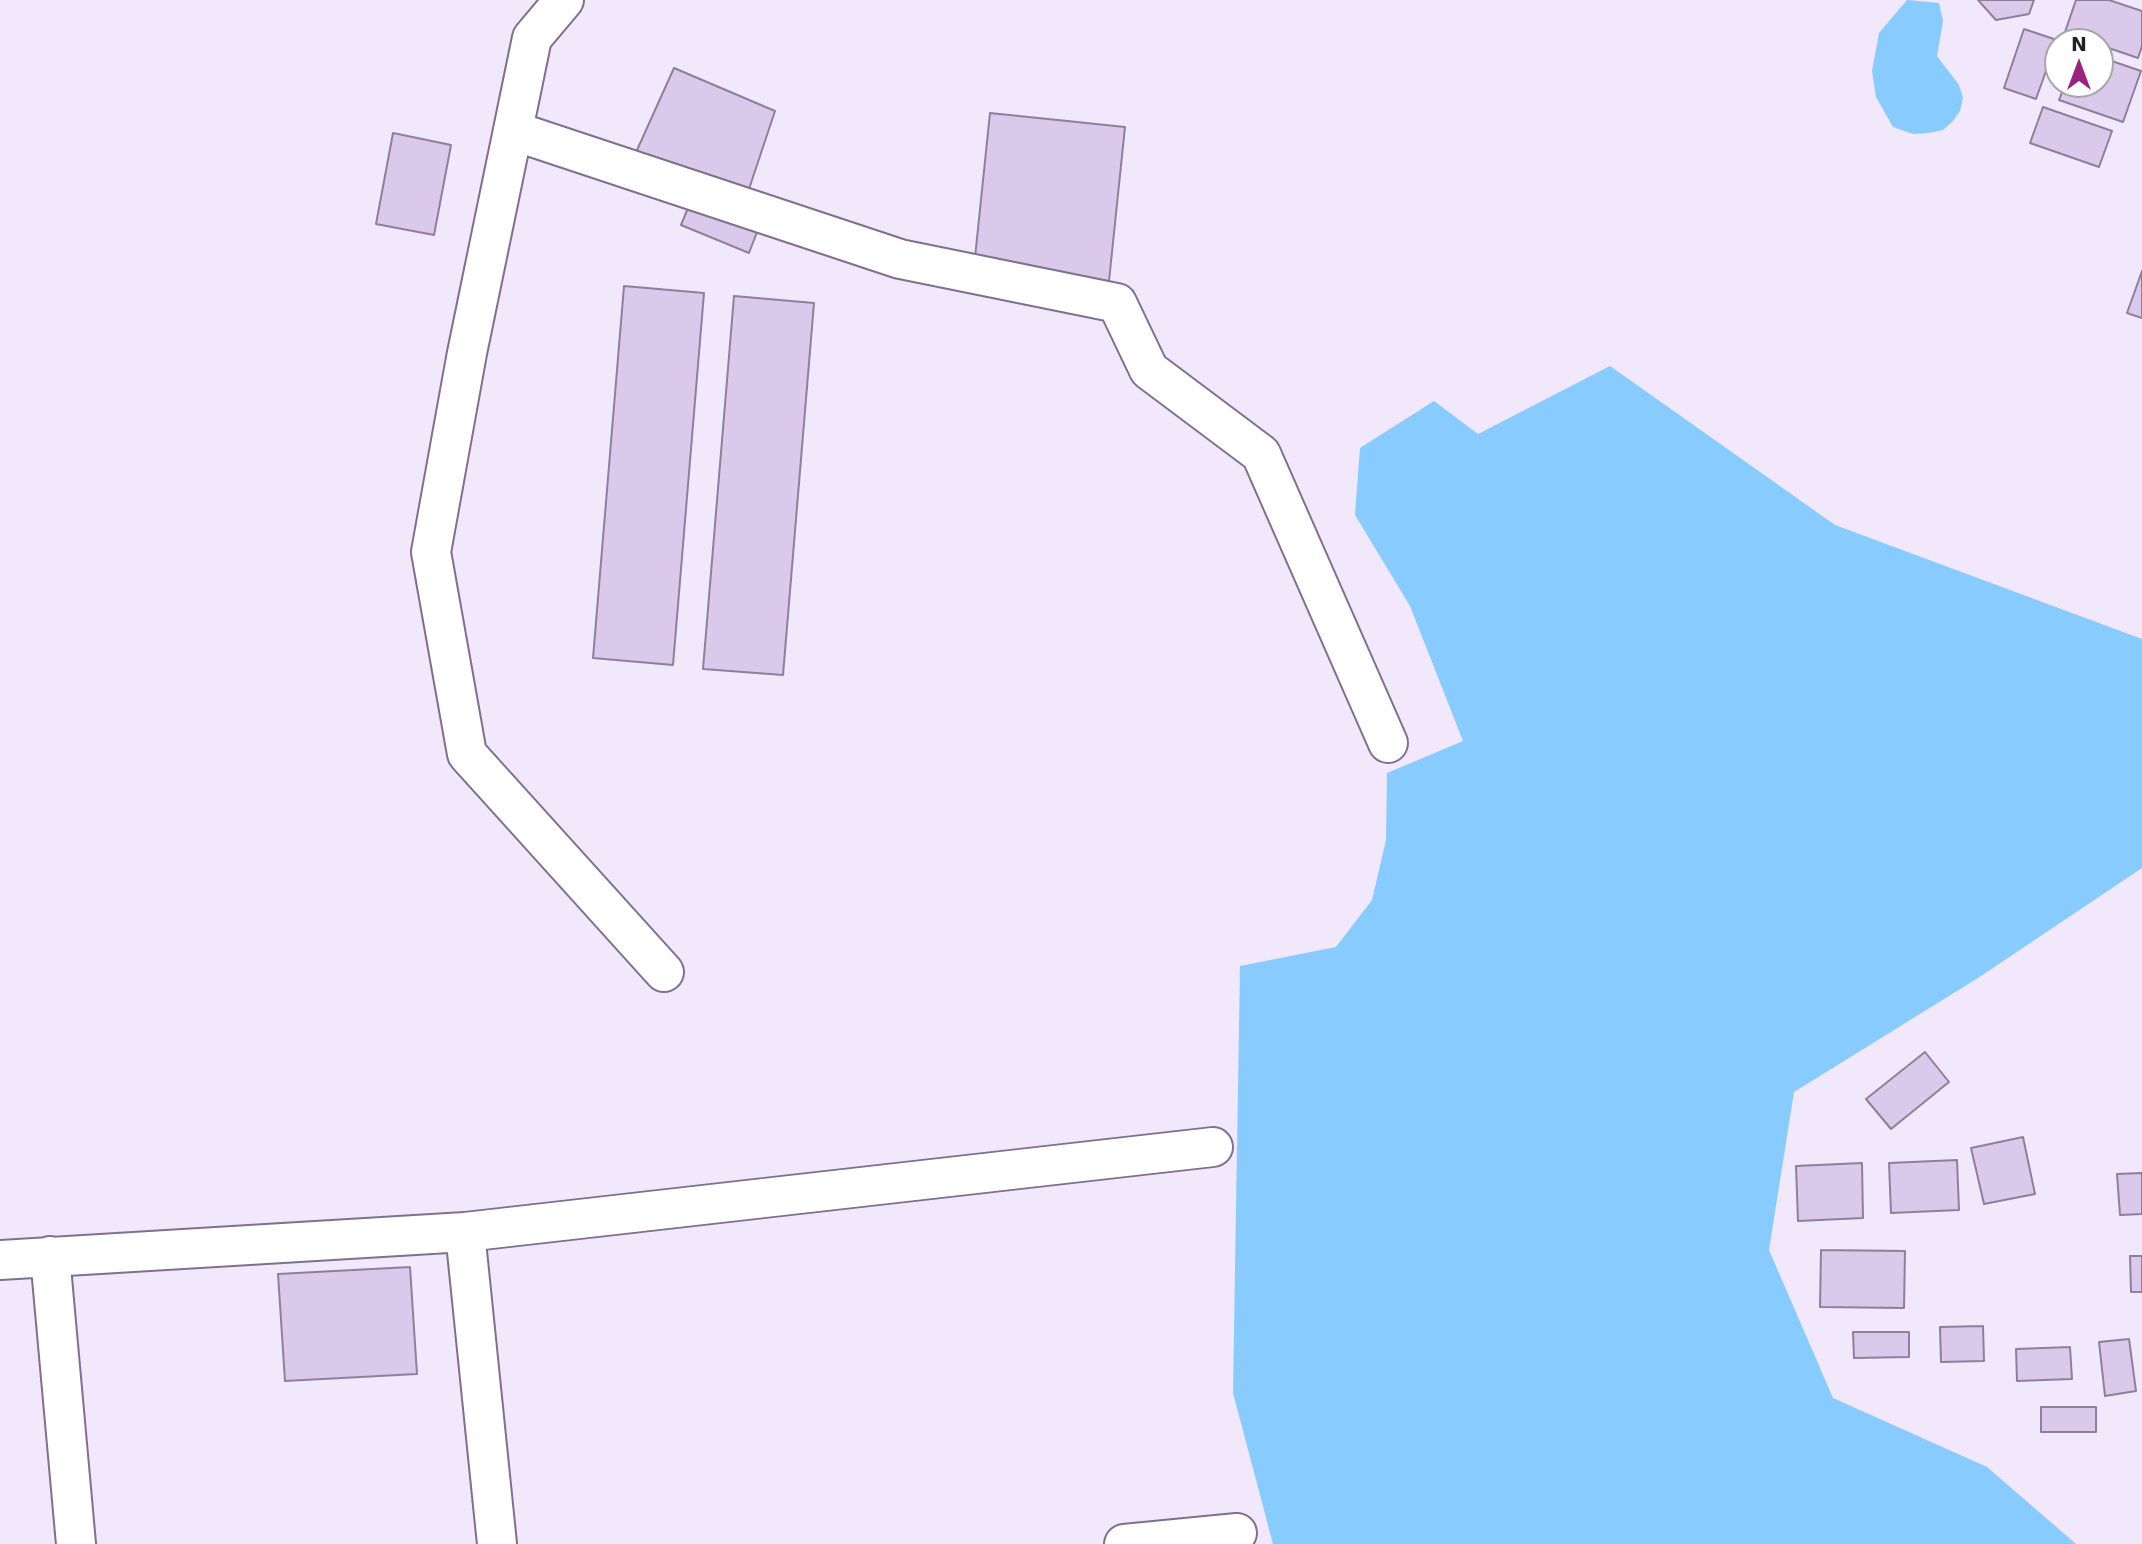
<!DOCTYPE html>
<style>
body{margin:0}
#map{position:relative;width:2142px;height:1544px;overflow:hidden;background:#f2e8fc;font-family:"DejaVu Sans",sans-serif}
canvas{display:block}
.north{position:absolute;left:2044px;top:28px;width:70px;height:70px;box-sizing:border-box;background:#fff;border:2px solid #a8a5aa;border-radius:50%;rotate:0deg;font-size:19px;font-weight:700;line-height:28px;text-align:center;color:#251e2a}
.north::after{content:'';display:block;margin:auto;width:24px;height:32px;background:#992480;clip-path:polygon(50% 0,100% 100%,50% 72%,0 100%)}
</style>
<div id="map">
<canvas width="2142" height="1544"></canvas>
<div class="north">N</div>
</div>
<script>
const context = document.querySelector('canvas').getContext('2d');
context.lineJoin = 'round';
function fillPath(path, color) { context.fillStyle = color; context.fill(path, 'evenodd'); }
const toPath = rows => new Path2D(rows.map(r => 'M' + r).join(''));
function strokePath(path, color, width, dash) { context.strokeStyle = color; context.lineWidth = width; context.lineCap = dash ? 'butt' : 'round'; context.setLineDash(dash || []); context.stroke(path); }
fillPath(toPath([
 [1907,0,1939,3,1943,21,1937,56,1959,85,1963,98,1960,111,1952,122,1943,130,1928,133,1913,134,1893,127,1876,97,1872,71,1879,33],
 [1610,366,1835,525,2142,639,2142,868,1978,978,1794,1092,1769,1250,1833,1398,1987,1467,2076,1544,1273,1544,1233,1393,1240,966,1336,947,1372,900,1386,840,1387,773,1463,741,1410,606,1355,515,1360,448,1434,401,1478,434]
]), '#88cbfe');
const building = toPath([
 [1978,0,2034,0,2029,14,1996,20,1978,0],
 [2076,0,2109,0,2142,11,2142,46,2138,58,2100,45,2100,42,2065,32,2076,0],
 [2024,29,2057,40,2036,99,2004,88,2024,29],
 [2100,57,2141,71,2123,122,2059,100,2065,84,2100,84,2100,57],
 [674,68,775,111,747,195,633,159,674,68],
 [2043,107,2112,131,2099,167,2030,143,2043,107],
 [990,113,1125,127,1109,281,974,267,990,113],
 [393,133,451,145,434,235,376,224,393,133],
 [695,191,762,219,749,253,681,225,695,191],
 [2142,271,2142,318,2127,313,2142,271],
 [624,286,704,293,673,665,593,658,624,286],
 [734,296,814,303,783,675,703,669,734,296],
 [1925,1052,1949,1082,1891,1129,1866,1099,1925,1052],
 [2023,1137,2035,1194,1984,1204,1971,1148,2023,1137],
 [1957,1160,1959,1210,1891,1213,1889,1163,1957,1160],
 [1862,1163,1863,1218,1798,1221,1796,1166,1862,1163],
 [2142,1173,2142,1214,2120,1215,2117,1174,2142,1173],
 [1821,1250,1905,1251,1904,1308,1820,1307,1821,1250],
 [2130,1256,2142,1256,2142,1292,2131,1292,2130,1256],
 [410,1267,417,1374,285,1381,278,1274,410,1267],
 [1983,1326,1984,1361,1941,1362,1940,1327,1983,1326],
 [1853,1332,1909,1332,1909,1357,1854,1358,1853,1332],
 [2129,1339,2136,1391,2105,1396,2099,1342,2129,1339],
 [2070,1347,2072,1379,2017,1381,2016,1349,2070,1347],
 [2041,1407,2096,1407,2096,1432,2041,1432,2041,1407]
]);
fillPath(building, '#dac9ea');
strokePath(building, '#8f7f9d', 2);
const minor = toPath([
 [564,0,532,38,467,353,431,552,467,754,664,972],
 [514,131,900,259,1117,303,1149,370,1261,454,1388,743],
 [465,1232,497,1544],
 [50,1256,76,1544],
 [0,1260,465,1232,1213,1147],
 [1124,1544,1237,1533]
]);
strokePath(minor, '#7f708d', 42);
strokePath(minor, '#fff', 38);
</script>
